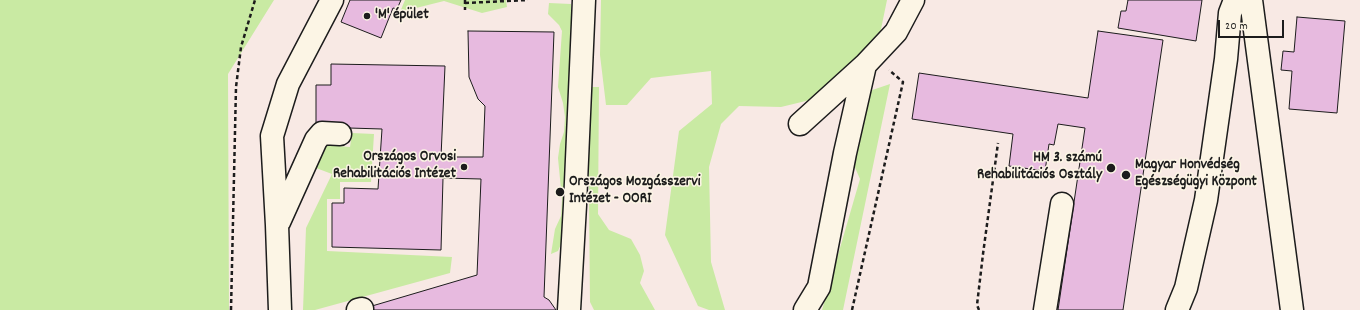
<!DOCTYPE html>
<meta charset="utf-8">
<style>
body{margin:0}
#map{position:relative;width:1360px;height:310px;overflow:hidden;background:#f8e9e4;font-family:Dekko,sans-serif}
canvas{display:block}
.scale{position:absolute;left:1218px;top:20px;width:66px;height:18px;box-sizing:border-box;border:2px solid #1c1c1c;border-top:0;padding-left:5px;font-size:12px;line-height:14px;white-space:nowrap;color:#1c1c1c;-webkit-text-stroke:3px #fcf5e5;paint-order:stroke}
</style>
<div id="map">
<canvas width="1360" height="310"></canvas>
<div class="scale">20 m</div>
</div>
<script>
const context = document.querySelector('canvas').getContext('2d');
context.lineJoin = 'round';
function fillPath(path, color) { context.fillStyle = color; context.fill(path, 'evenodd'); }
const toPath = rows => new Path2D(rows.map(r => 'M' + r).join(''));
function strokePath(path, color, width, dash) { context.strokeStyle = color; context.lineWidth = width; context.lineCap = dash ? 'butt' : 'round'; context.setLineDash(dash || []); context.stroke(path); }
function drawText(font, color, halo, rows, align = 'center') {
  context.font = font + ' Dekko,sans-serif'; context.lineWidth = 3; context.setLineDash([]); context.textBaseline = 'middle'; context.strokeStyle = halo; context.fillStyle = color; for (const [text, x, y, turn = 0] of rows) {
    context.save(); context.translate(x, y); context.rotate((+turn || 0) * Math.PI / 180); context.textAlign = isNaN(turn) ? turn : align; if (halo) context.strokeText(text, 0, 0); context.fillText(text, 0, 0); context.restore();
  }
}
fillPath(toPath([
 [0,0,274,0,228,74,229,310,0,310],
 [405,0,506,0,507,7,482,13,444,1,400,12],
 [601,0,887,0,880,34,814,99,781,107,739,106,721,124,709,167,711,262,725,310,709,310,698,306,665,235,679,131,712,104,711,71,651,78,627,105,606,105,600,55],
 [549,3,571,4,572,91,566,233,558,251,551,254,555,229,561,216,562,200,558,158,560,144,564,132,565,117,563,103,558,87,562,31,559,25,548,14],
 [890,84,843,310,822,310,860,179,839,131,846,99],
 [588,87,599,87,598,214,609,230,631,239,640,255,644,271,640,283,655,310,594,310,590,302],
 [352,133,374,134,371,182,340,182,340,199,327,199,327,251,452,257,450,273,315,310,303,310,306,228,332,174,316,168,325,145,350,147]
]), '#c9eaa3');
const building = toPath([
 [350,0,401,0,397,9,393,8,381,38,341,22,350,0],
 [1128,0,1202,0,1196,41,1118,28,1121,11,1126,11,1128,0],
 [1297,17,1345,21,1337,113,1289,109,1292,71,1281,70,1283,51,1294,52,1297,17],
 [468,31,554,32,544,297,549,300,556,310,373,310,372,306,477,275,481,179,443,178,441,250,332,247,332,203,344,203,344,188,378,189,382,129,316,127,316,85,331,85,331,64,445,66,441,157,483,157,485,106,478,99,469,77,468,31],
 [1098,31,1163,40,1123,310,1058,310,1085,128,1058,124,1054,145,1049,144,1045,171,1009,166,1013,134,912,119,919,73,1088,98,1098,31]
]);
fillPath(building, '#e7badf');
strokePath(building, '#1c1c1c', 1);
const minor = toPath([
 [1251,0,1292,310],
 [800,124,865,65],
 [279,222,316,140,322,133,340,134],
 [280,310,277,225,272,136,288,84,332,0],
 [358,310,362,309],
 [569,310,575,205,584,0],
 [805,310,819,287,845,153,865,65,896,32,913,0],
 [1045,310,1062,204],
 [1177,310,1186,288,1206,200,1226,59,1230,13,1235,0]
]);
strokePath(minor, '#1c1c1c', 25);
strokePath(toPath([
 [465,0,465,10],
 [465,3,528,0],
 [231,310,236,87,241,47,255,0],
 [852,310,903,82,889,70],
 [979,310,977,305,983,254,998,143]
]), '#1c1c1c', 2.5, [4, 3]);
strokePath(minor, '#fcf5e5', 22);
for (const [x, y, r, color] of [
 [367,16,4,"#1c1c1c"],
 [464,167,4,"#1c1c1c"],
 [1111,168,5,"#1c1c1c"],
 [1126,175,5,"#1c1c1c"],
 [560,192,5,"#1c1c1c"]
]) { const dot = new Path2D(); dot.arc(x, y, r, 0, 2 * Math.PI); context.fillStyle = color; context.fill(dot); strokePath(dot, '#fcf5e5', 1.5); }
drawText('bold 15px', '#1c1c1c', '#fcf5e5', [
 ["'M' épület",375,16],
 ["Országos Orvosi",456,158,"right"],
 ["Rehabilitációs Intézet",456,175,"right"],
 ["HM 3. számú",1102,159,"right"],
 ["Rehabilitációs Osztály",1102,176,"right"],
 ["Magyar Honvédség",1135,166],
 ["Egészségügyi Központ",1135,183],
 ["Országos Mozgásszervi",569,183],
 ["Intézet - OORI",569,200]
], 'left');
</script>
